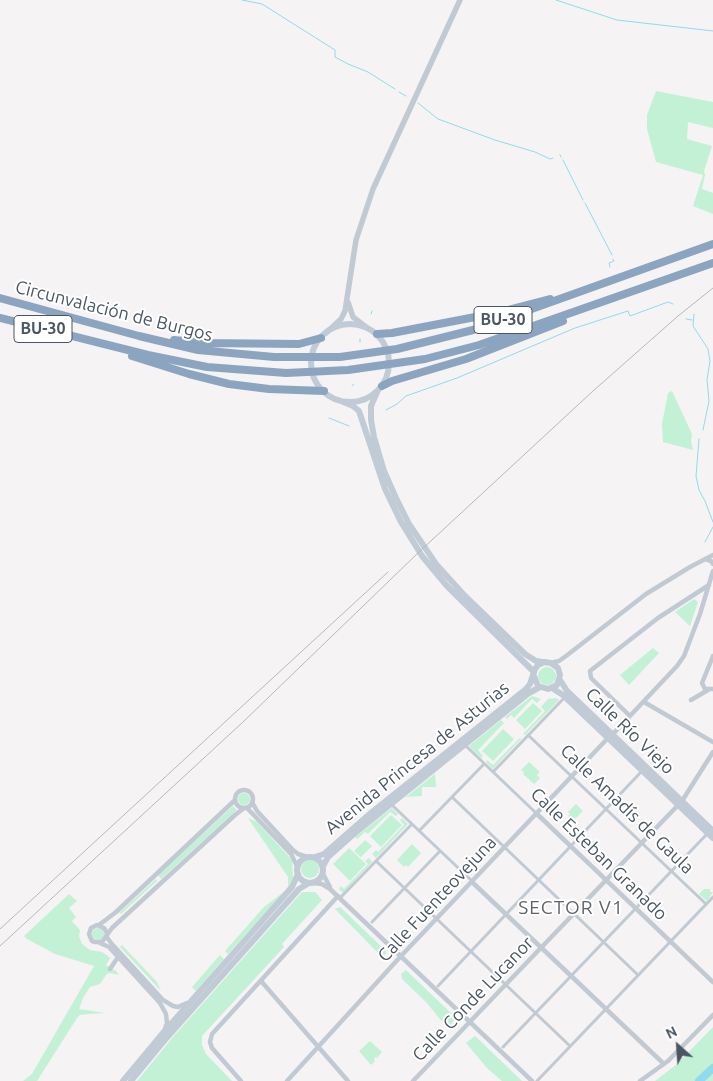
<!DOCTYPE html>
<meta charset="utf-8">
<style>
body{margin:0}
#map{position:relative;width:713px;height:1081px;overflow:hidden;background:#f5f3f3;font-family:Ubuntu,sans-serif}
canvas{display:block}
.north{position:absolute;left:653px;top:1021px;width:50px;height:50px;-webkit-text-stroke:4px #fff;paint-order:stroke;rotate:334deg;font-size:14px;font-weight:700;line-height:20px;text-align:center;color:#4a5661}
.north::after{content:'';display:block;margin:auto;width:18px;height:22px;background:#4a5661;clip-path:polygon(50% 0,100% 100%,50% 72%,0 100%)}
</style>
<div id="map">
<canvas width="713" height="1081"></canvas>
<div class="north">N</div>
</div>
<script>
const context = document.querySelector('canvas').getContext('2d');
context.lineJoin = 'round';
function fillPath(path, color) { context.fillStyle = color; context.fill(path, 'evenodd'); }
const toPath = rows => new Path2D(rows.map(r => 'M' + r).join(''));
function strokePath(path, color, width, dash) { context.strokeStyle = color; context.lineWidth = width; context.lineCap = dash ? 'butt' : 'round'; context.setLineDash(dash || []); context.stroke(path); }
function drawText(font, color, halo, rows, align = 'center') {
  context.font = font + ' Ubuntu,sans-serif'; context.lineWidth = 4; context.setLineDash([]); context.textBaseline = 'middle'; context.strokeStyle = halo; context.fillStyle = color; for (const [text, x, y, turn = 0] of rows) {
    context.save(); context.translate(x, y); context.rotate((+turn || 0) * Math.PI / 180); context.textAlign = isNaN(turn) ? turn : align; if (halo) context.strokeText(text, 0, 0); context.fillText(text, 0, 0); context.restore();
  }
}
fillPath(toPath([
 [656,91,713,102,713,128,688,122,687,139,712,146,704,171,705,175,702,189,713,193,713,214,693,206,703,175,656,162,647,129,647,115],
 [672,391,692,434,691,441,693,450,663,442,662,424,668,393],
 [694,599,698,602,690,626,675,612],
 [653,648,659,653,629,685,620,675],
 '538 676a9 9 0 1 1 18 0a9 9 0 1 1-18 0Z',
 [532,696,541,699,537,703,532,699,514,718,511,715,507,719,505,717],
 [556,698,559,700,525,735,523,734,545,711,541,707,548,699],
 [533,703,542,711,525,729,516,720],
 [501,720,504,723,478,750,483,756,481,758,469,746],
 [503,729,514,739,493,761,482,751],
 [520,738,521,739,493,769,486,762,487,760,493,765],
 [529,762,540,772,537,775,540,778,534,784,523,774,524,772,521,770],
 [435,774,436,787,422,787,422,796,406,797],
 '238 799a6 6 0 1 1 12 0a6 6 0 1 1-12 0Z',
 [576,804,583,811,573,821,568,816,570,814,568,812],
 [233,806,237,810,161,879,158,875],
 [392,808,398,814,396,816,390,812,368,834,365,832,357,839,355,837],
 [391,815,402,825,381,847,370,836],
 [248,818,257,822,292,860,293,877,288,888,288,877],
 [402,818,408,824,376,858,372,854,376,850,378,852,404,825,400,820],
 [365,840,372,846,361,857,354,851],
 [412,844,421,853,408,867,406,865,404,867,397,860],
 [349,848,366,864,350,881,333,864],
 [369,858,372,862,343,893,339,889,341,886,344,889,368,864,365,861],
 '301 869a9 9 0 1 1 18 0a9 9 0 1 1-18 0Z',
 [156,879,157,881,121,914,119,913],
 [704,889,710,889,710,892,713,892,707,901,699,894],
 [285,891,228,954,225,951,264,907],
 [302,892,315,892,322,900,282,944,284,947,202,1036,202,1045,206,1054,232,1081,137,1081,173,1037],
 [69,894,77,901,69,908,76,917,72,921,80,930,79,936,82,944,90,950,102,952,108,956,110,958,106,965,116,971,119,975,109,973,106,975,100,984,90,987,83,998,79,1009,105,1013,89,1014,80,1015,77,1018,37,1081,23,1081,32,1074,94,966,55,954,27,939,24,936],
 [340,907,387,952,384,956,382,957,335,909],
 '92 934a6 6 0 1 1 12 0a6 6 0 1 1-12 0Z',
 [122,945,157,982,161,991,120,947],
 [220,955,224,959,196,991,192,987],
 [406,970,456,1018,448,1029,426,1002,402,979,401,974],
 [713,1027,713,1081,655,1081,677,1064],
 [475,1036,522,1081,502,1081,487,1068,466,1043],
 [370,1041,382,1052,377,1058,376,1057,374,1059,375,1061,371,1065,359,1051]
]), '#c3f1d5');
strokePath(toPath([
 [242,0,262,4,335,50,335,57,348,64,368,72,395,89],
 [556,0,617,20,713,31],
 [399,92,406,96],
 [418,103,438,119,495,140,535,152,550,159,553,158],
 [560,155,561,157],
 [563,160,583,200],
 [585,203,612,255],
 [610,267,609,263,614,261,613,259],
 [371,314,372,311],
 [694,314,693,326,708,349,710,361,707,380,709,401,703,430],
 [686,319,692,320],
 [360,342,360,339],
 [352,386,354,384],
 [386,410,397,404,406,396,457,378,575,328,628,311,630,316,668,302,673,304],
 [329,418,349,426],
 [699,439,696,476,699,490,705,501,713,522],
 [705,542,713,527]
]), '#90daee', 1);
strokePath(toPath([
 [699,1081,713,1068]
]), '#90daee', 8);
strokePath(toPath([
 [528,735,706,904],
 [467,747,536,813],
 [493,772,565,697],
 [452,797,638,975],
 [393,806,472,881],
 [419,831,484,764],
 [376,861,570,1046],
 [340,898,412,824],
 [372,922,440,851],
 [438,986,642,771],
 [503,1047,707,834],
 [537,1081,713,897]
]), '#c1cad2', 3);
strokePath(toPath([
 [705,559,711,561,713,564],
 [713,656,702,683,705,689,713,689],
 [550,663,559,661,566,656,646,594,690,567,713,555],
 [691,700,708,690],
 [644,702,713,742],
 [630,716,591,678,590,671,658,618,709,585],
 [612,735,677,666,684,656,700,614,713,571],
 '235 799a9 9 0 1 1 18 0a9 9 0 1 1-18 0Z',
 [252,802,257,811,293,850,298,854,307,857],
 [247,808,291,854,297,866],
 [537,814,713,982],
 [323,874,330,887],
 [472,882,664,1064],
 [313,883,322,884,330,889,532,1081],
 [99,925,116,912,235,800],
 [107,933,104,928,97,925,91,928,89,934,92,941,95,942,102,942,112,928,235,815,244,808],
 [106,936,111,943,163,1000,173,1006,178,1007,187,1003],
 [100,943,109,947,160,1003,166,1014,167,1023,165,1029],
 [110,969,118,957],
 [261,981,348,1081],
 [241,1081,212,1048,210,1042,212,1034,338,896],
 [287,1081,401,956,608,738],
 [413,1081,682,801,713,752],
 [640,1081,668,1061,713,1015]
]), '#c1cad2', 4.5);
strokePath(toPath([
 [348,302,353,317,366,327],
 [326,333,341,319,345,311,356,240,373,189,460,0]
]), '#c1cad2', 5.5);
strokePath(toPath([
 '311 363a39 39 0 1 1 78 0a39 39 0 1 1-78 0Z',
 [378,390,371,406,371,420,374,437,384,471,396,498,409,524,436,564,464,595,525,654,536,661,543,662],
 [341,401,353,406,359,411,385,489,401,522,422,556,447,586,534,672],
 [560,680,567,691,713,831],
 [552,688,563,695,713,838],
 '297 870a13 13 0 1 1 26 0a13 13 0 1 1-26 0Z',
 [315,857,324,854,372,812,526,689,530,684,535,669,538,665,544,662,551,663,558,668,560,675,557,685,548,689,538,686,534,676],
 [323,866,328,857,355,833,529,693,540,687],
 [123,1081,163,1033,292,887,298,874],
 [131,1081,163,1042,299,889,309,883]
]), '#c1cbd6', 6);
strokePath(toPath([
 [0,298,139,336,198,350,274,357,340,357,397,349,473,330,713,244],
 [0,318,148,355,207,367,286,373,348,370,425,359,479,345,713,263],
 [377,334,392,333,496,313,550,299],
 [174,340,203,343,299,344,321,338],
 [132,356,189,374,229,384,269,389,324,391],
 [382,386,392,381,466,359,563,321]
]), '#8ba5c1', 8);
strokePath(toPath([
 [0,929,388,572],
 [0,946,243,722,419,552,593,391,678,316,713,288]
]), '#b5b8bd', 1);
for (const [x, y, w] of [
 [503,320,58],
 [43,329,58]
]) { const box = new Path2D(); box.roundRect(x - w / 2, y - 13.5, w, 27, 4); context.fillStyle = '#fff'; context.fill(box); strokePath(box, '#4a5661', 1); }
drawText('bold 16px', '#4a5661', null, [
 ["BU-30",503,320],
 ["BU-30",43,329]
]);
drawText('18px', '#4a5661', '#fff', [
 ["Circunvalación de Burgos",114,311,14],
 ["Calle Río Viejo",630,731,44],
 ["Avenida Princesa de Asturias",417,758,-39],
 ["Calle Amadís de Gaula",627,809,44],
 ["Calle Esteban Granado",599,854,44],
 ["Calle Fuenteovejuna",437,899,-47],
 ["Calle Conde Lucanor",473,999,-46]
]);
context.letterSpacing = '1px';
drawText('19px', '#5f6368', '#fff', [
 ["SECTOR V1",571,908]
]);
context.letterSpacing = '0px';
</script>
